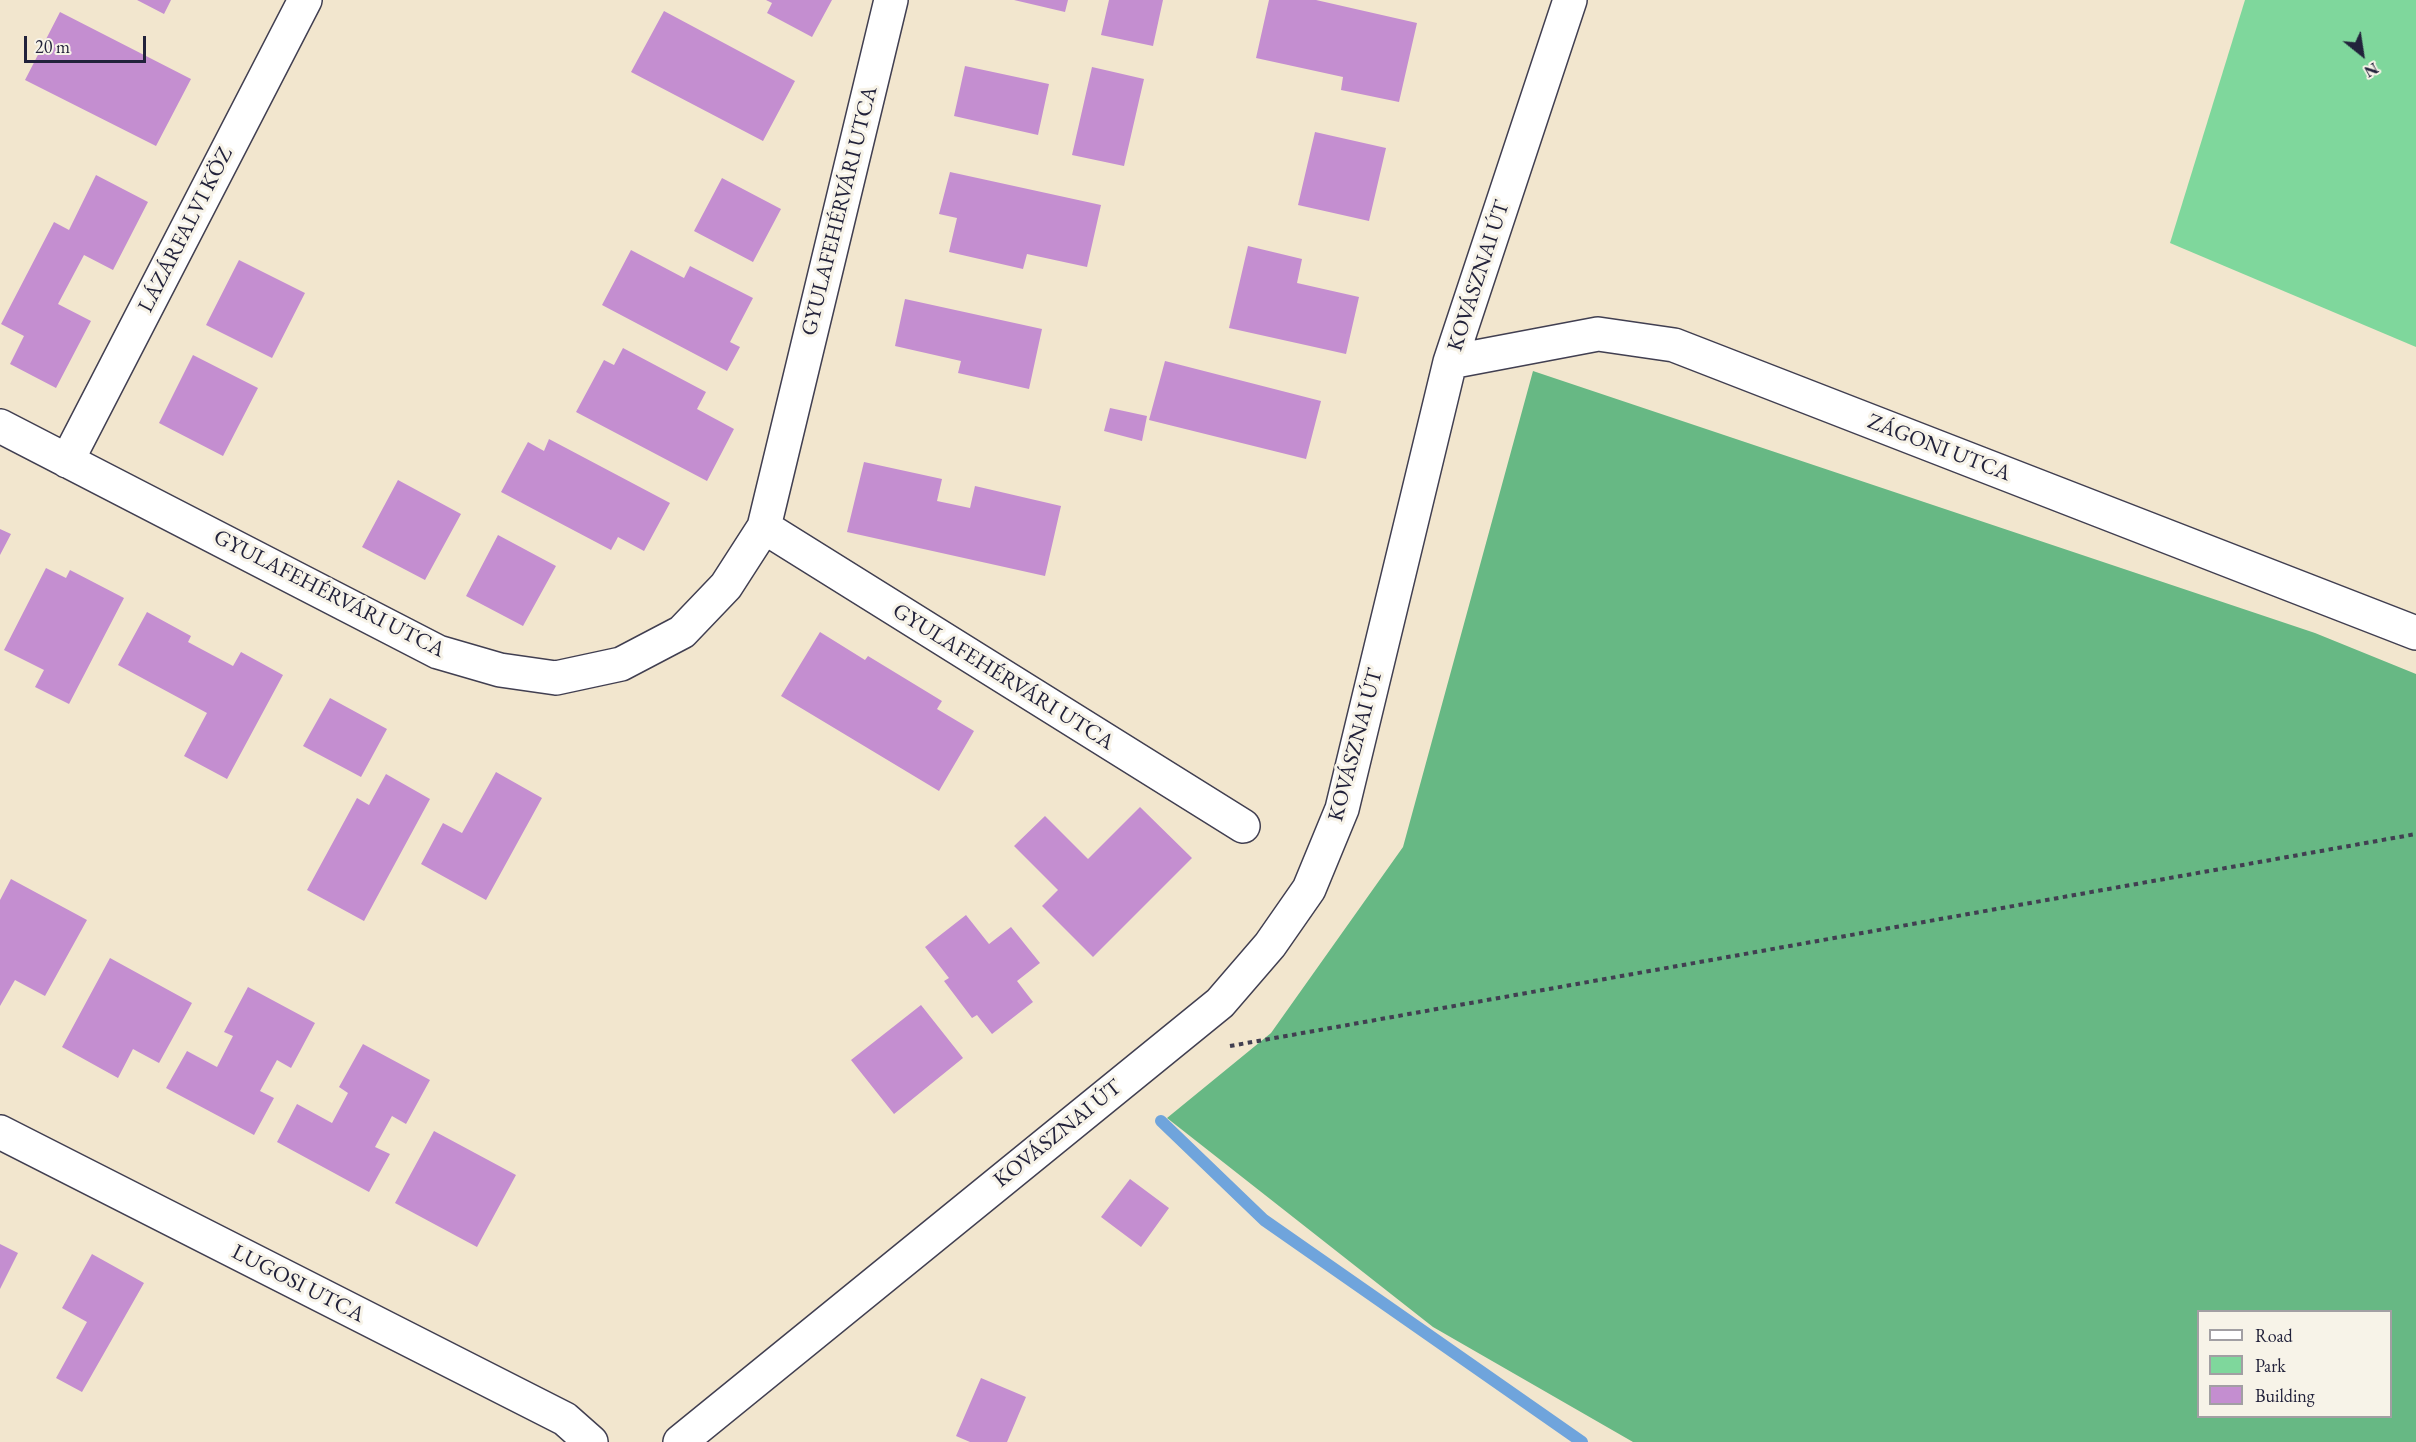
<!DOCTYPE html>
<meta charset="utf-8">
<style>
body{margin:0}
#map{position:relative;width:2416px;height:1442px;overflow:hidden;background:#f2e6ce;font-family:"EB Garamond",serif}
canvas{display:block}
.legend{position:absolute;left:2197px;top:1310px;width:195px;height:108px;box-sizing:border-box;background:#f7f3e8;border:2px solid #a29fa3;margin:0;padding:8px 10px;list-style:none;font-size:18px;color:#22223b}
.legend li{display:flex;align-items:center;gap:12px;height:30px}
.legend b{width:30px;border:2px solid #a29fa3}
.north{position:absolute;left:2332px;top:24px;width:60px;height:60px;-webkit-text-stroke:4px #f7f3e8;paint-order:stroke;rotate:150deg;font-size:16px;font-weight:700;line-height:24px;text-align:center;color:#22223b}
.north::after{content:'';display:block;margin:auto;width:21px;height:27px;background:#22223b;clip-path:polygon(50% 0,100% 100%,50% 72%,0 100%)}
.scale{position:absolute;left:24px;top:36px;width:122px;height:27px;box-sizing:border-box;border:3px solid #22223b;border-top:0;padding-left:8px;font-size:18px;line-height:21px;white-space:nowrap;color:#22223b;-webkit-text-stroke:4px #f7f3e8;paint-order:stroke}
</style>
<div id="map">
<canvas width="2416" height="1442"></canvas>
<ul class="legend">
<li><b style="height:8px;background:#fff"></b>Road</li>
<li><b style="height:16px;background:#7fd79c"></b>Park</li>
<li><b style="height:16px;background:#c48ed0"></b>Building</li>
</ul>
<div class="north">N</div>
<div class="scale">20 m</div>
</div>
<script>
const context = document.querySelector('canvas').getContext('2d');
context.lineJoin = 'round';
function fillPath(path, color) { context.fillStyle = color; context.fill(path, 'evenodd'); }
const toPath = rows => new Path2D(rows.map(r => 'M' + r).join(''));
function strokePath(path, color, width, dash) { context.strokeStyle = color; context.lineWidth = width; context.lineCap = dash ? 'butt' : 'round'; context.setLineDash(dash || []); context.stroke(path); }
function drawText(font, color, halo, rows, align = 'center') {
  context.font = font + ' "EB Garamond",serif'; context.lineWidth = 6; context.setLineDash([]); context.textBaseline = 'middle'; context.strokeStyle = halo; context.fillStyle = color; for (const [text, x, y, turn = 0] of rows) {
    context.save(); context.translate(x, y); context.rotate((+turn || 0) * Math.PI / 180); context.textAlign = isNaN(turn) ? turn : align; if (halo) context.strokeText(text, 0, 0); context.fillText(text, 0, 0); context.restore();
  }
}
fillPath(toPath([
 [2245,0,2416,0,2416,347,2170,243]
]), '#7fd79c');
fillPath(toPath([
 [1533,371,2315,633,2416,674,2416,1442,1633,1442,1433,1327,1167,1118,1271,1033,1403,847],
 [2198,1312,2390,1312,2390,1416,2198,1416]
]), '#67b884');
strokePath(toPath([
 [1161,1121,1264,1220,1582,1442]
]), '#6fa4dc', 12);
fillPath(toPath([
 [137,0,171,0,164,14],
 [766,0,832,0,812,37,767,13,772,3],
 [1014,0,1068,0,1065,12],
 [1109,0,1163,0,1153,46,1101,35],
 [1269,0,1316,0,1417,23,1399,102,1341,90,1343,77,1256,58],
 [664,11,795,81,763,141,631,72],
 [60,12,191,79,156,146,25,80],
 [965,66,1049,84,1038,135,954,116],
 [1092,67,1144,79,1124,166,1072,155],
 [1315,132,1386,148,1369,221,1298,205],
 [950,172,1101,205,1087,267,1027,254,1023,269,949,252,957,218,939,214],
 [96,175,148,202,113,270,84,255,58,304,91,321,56,388,10,364,24,336,1,324,54,222,69,230],
 [722,178,781,209,753,262,694,231],
 [1248,246,1302,259,1297,283,1359,297,1346,354,1229,328],
 [631,250,684,278,690,266,753,298,730,342,740,347,727,371,602,305],
 [239,260,305,293,272,358,206,325],
 [905,299,1042,329,1029,389,958,373,961,361,895,346],
 [623,348,706,392,697,409,734,429,707,481,576,412,604,360,614,365],
 [193,355,258,388,223,456,159,423],
 [1165,361,1321,401,1306,459,1149,420],
 [1110,408,1147,416,1142,441,1104,431],
 [549,439,670,503,644,551,618,537,611,550,501,492,528,442,544,451],
 [864,462,942,479,937,501,970,508,975,486,1061,506,1045,576,847,532],
 [398,480,461,514,425,580,362,547],
 [0,529,11,534,0,555],
 [498,535,556,566,523,626,466,596],
 [46,568,66,578,70,570,124,598,69,704,35,687,44,670,4,650],
 [147,612,191,636,188,642,233,666,241,652,283,675,227,779,184,756,207,713,118,665],
 [820,632,865,660,868,656,942,701,937,709,974,731,939,791,781,696],
 [330,698,387,729,361,777,303,746],
 [496,772,542,798,486,900,421,864,443,823,462,833],
 [386,774,430,799,364,921,307,890,357,798,369,805],
 [1140,807,1192,858,1093,957,1042,906,1058,890,1014,846,1045,816,1088,859],
 [11,879,87,920,45,996,15,980,0,1006,0,900],
 [966,915,989,944,1011,927,1040,963,1017,981,1033,1002,992,1034,977,1015,972,1018,944,981,949,978,925,947],
 [110,958,192,1003,159,1063,133,1049,118,1078,62,1047],
 [248,987,315,1023,291,1068,277,1060,260,1091,274,1098,254,1135,166,1088,187,1051,217,1067,233,1036,224,1032],
 [921,1005,963,1058,894,1114,851,1060],
 [363,1044,430,1080,406,1124,392,1116,375,1147,390,1154,369,1192,277,1142,297,1104,332,1123,348,1093,339,1087],
 [434,1131,516,1175,477,1247,395,1203],
 [1130,1179,1169,1208,1141,1247,1101,1217],
 [0,1244,18,1253,0,1289],
 [92,1254,144,1283,82,1392,56,1378,87,1322,62,1308],
 [981,1378,1026,1397,1007,1442,970,1442,956,1436]
]), '#c48ed0');
const minor = toPath([
 [1450,362,1598,334,1674,345,2416,633],
 [0,426,438,652,500,670,556,678,621,664,682,632,726,586,764,527,891,0],
 [67,461,305,0],
 [764,527,1243,826],
 [0,1132,565,1419,591,1442],
 [680,1442,1220,1003,1270,945,1309,889,1342,809,1450,362,1570,0]
]);
strokePath(minor, '#413f51', 36);
strokePath(toPath([
 [1230,1046,2416,834]
]), '#413f51', 4, [4.5, 4.5]);
strokePath(minor, '#fff', 33);
drawText('22px', '#22223b', '#f7f3e8', [
 ["GYULAFEHÉRVÁRI UTCA",840,211,-76],
 ["LÁZÁRFALVI KÖZ",186,230,-63],
 ["KOVÁSZNAI ÚT",1479,276,-72],
 ["ZÁGONI UTCA",1939,448,21],
 ["GYULAFEHÉRVÁRI UTCA",329,594,27],
 ["GYULAFEHÉRVÁRI UTCA",1003,677,32],
 ["KOVÁSZNAI ÚT",1356,745,-75],
 ["KOVÁSZNAI ÚT",1058,1134,-39],
 ["LUGOSI UTCA",298,1284,27]
]);
</script>
